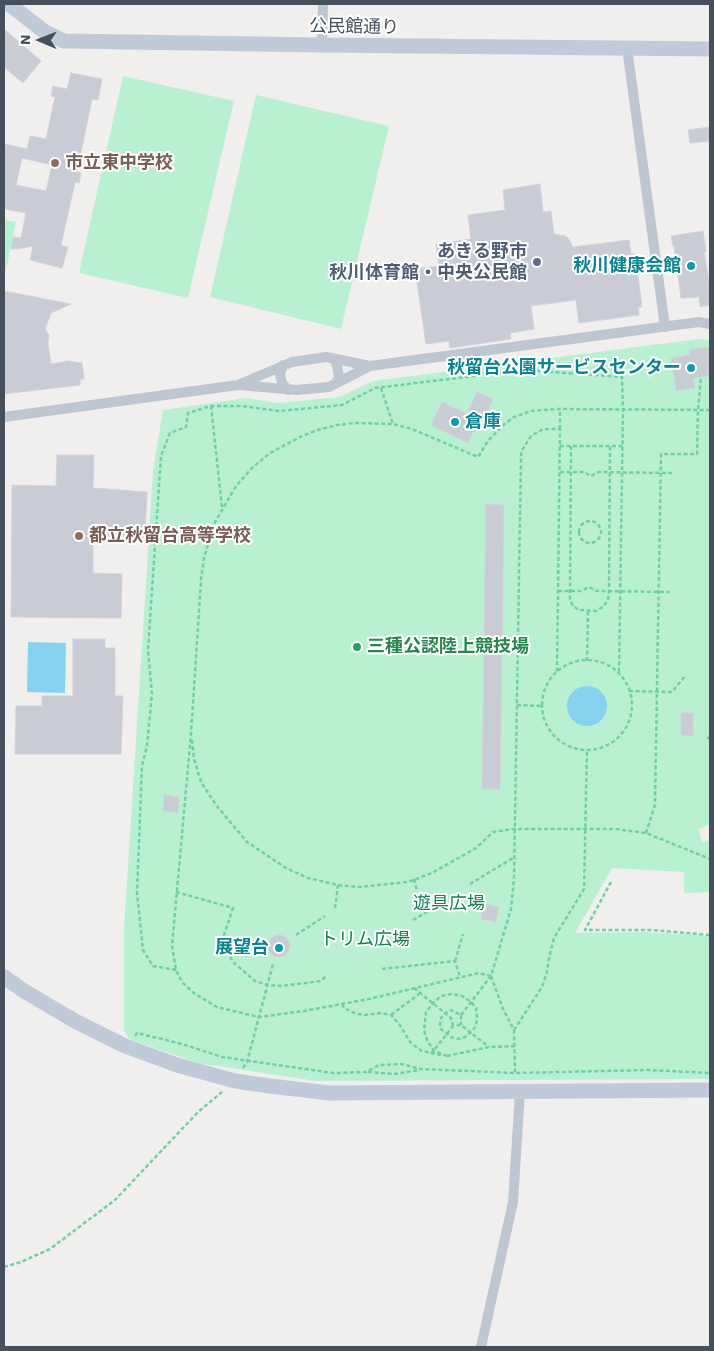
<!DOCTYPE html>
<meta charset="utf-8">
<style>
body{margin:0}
#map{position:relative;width:714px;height:1351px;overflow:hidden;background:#f1eeee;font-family:"Work Sans",sans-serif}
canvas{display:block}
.frame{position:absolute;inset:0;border:5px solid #45505c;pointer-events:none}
.north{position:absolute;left:15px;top:15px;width:50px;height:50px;-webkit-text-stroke:4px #fff;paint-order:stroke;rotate:271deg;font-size:14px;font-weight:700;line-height:20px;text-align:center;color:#45505c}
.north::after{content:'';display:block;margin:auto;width:18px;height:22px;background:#45505c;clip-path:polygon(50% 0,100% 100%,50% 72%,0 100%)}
</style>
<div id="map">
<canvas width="714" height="1351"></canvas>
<div class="frame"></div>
<div class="north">N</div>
</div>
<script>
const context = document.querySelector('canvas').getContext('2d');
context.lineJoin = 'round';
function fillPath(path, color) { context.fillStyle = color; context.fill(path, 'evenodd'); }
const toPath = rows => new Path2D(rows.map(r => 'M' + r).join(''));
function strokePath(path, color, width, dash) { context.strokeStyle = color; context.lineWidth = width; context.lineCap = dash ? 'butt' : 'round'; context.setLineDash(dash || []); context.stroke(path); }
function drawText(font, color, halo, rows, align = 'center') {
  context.font = font + ' "Work Sans","Noto Sans JP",sans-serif'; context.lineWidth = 4; context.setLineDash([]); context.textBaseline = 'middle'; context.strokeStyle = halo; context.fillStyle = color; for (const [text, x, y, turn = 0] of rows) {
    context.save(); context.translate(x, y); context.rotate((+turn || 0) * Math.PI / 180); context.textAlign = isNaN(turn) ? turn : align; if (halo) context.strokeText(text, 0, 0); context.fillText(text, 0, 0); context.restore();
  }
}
fillPath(toPath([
 [123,76,234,101,188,298,79,273],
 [256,95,389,126,341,329,210,297],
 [4,220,16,222,6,270,4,270],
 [698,339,710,340,710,733,706,737,709,741,710,754,710,824,699,829,702,842,710,840,710,892,684,893,684,872,612,868,575,933,645,932,710,936,710,1079,316,1081,198,1063,129,1039,124,1030,124,929,153,471,163,410,246,398,278,403,340,397,373,381]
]), '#baf0d2');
fillPath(toPath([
 [28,642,66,643,65,693,27,692],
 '567 706a20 20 0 1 1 40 0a20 20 0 1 1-40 0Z'
]), '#86d3ef');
const building = toPath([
 [4,29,41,61,23,83,4,67,4,29],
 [71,73,102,79,98,100,92,99,77,172,81,173,79,183,75,182,61,245,68,247,62,268,30,260,33,246,18,249,11,249,13,237,21,238,26,213,4,209,4,144,27,149,30,136,46,139,55,97,51,96,53,86,67,89,71,73],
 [22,158,52,165,46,191,16,185,22,158],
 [710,127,710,141,690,143,688,130,710,127],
 [540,184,543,212,551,211,554,234,565,236,568,238,573,247,629,240,631,254,635,254,642,307,638,307,639,315,579,323,576,300,531,306,534,329,510,333,511,339,450,348,449,341,426,344,415,269,439,266,436,244,471,239,468,215,505,210,503,190,540,184],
 [703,231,706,252,704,252,710,286,710,305,700,307,699,297,681,298,674,246,673,246,671,236,703,231],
 [4,291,71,304,51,313,45,329,49,335,48,344,51,364,68,361,82,363,84,379,80,379,80,385,4,394,4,291],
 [710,347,710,376,693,378,695,388,676,391,671,358,690,355,689,350,710,347],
 [477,392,493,399,486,415,481,413,468,443,431,425,442,402,467,414,477,392],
 [57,455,94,455,93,488,147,492,145,537,93,536,93,573,122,574,121,618,11,617,12,485,56,486,57,455],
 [486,504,504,505,500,789,482,789,486,504],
 [73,639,105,639,105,648,115,648,115,696,123,696,121,754,15,754,16,706,42,706,42,696,73,696,73,639],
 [681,713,693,713,693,736,681,735,681,713],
 [164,795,179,797,178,812,163,811,164,795],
 [484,904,499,907,496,922,481,919,484,904],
 '268 946a11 11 0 1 1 22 0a11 11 0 1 1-22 0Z'
]);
fillPath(building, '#c9ccd4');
strokePath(building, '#d2d3da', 1);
strokePath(toPath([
 [381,388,393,424],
 [211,406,222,507],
 [560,429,560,409],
 [560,446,623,446],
 [571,446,570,599,573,606,579,610,596,611,603,607,608,600,609,591,610,446],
 [560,472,584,472,591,476,598,472,672,473],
 '579 532a11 11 0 1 1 22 0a11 11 0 1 1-22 0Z',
 [558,591,581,591,589,587,597,591,670,592],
 '542 705a45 45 0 1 1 90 0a45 45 0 1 1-90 0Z',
 [587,661,588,611],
 [629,691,672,692,686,675],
 [517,705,542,706],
 [707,739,710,736],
 [192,740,194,759,201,782,216,805,247,842,286,868,308,878,338,885,359,887,408,882,432,873,476,848,493,832,513,829,615,829,646,833,710,859],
 [646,833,655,805,661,454,697,454,698,410,701,377],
 [414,879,417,891],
 [611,882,585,930,652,930,710,935],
 [470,884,513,858],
 [176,892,233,908,224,935,226,949,233,962,255,981,268,985,281,986,321,981,327,975],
 [335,908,338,885],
 [413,920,427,912],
 [296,935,325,916],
 [455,961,463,934],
 [382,969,455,961,460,977],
 [176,970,153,966,143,950,137,893,142,766,147,746,152,694,148,650,161,456,170,433,186,427,188,413,211,406,242,406,279,411,342,405,375,388,524,370,622,377,623,410,619,673],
 [491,976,479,973,369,999,304,1011,259,1017,217,1007,195,994,182,982,176,970,172,946,191,734,201,580,204,558,214,524,236,486,252,468,270,453,302,436,318,430,337,425,354,423,393,424,412,429,478,457,488,441,502,426,514,417,531,411,557,409,710,410],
 [491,976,503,1009,514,1030,515,1072],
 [414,988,451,1018,453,1025,461,1025,489,1047],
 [342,1004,344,1008,354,1013,365,1015,380,1013,391,1015,399,1024,411,1043,422,1051,441,1055],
 [391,1015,419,994],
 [461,1015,491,976,511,909,514,879,521,456,522,450,531,436,543,429,560,429,557,672],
 [514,1030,542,987,547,972,549,958,554,938,584,889,587,749],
 [135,1036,137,1033,182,1044,222,1057,333,1073,366,1072,379,1065,402,1064,420,1069,516,1073,649,1070,710,1073],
 [431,1054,453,1026],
 [447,1056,434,1051,427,1040,424,1030,426,1012,433,1003,441,996,451,994,462,996,471,1002,476,1008,477,1017,476,1026,471,1032,465,1037,458,1039,451,1037,441,1029,440,1024,441,1018,445,1013,451,1010,461,1015,461,1025],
 [447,1056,489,1047,515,1046],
 [243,1068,247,1062,273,964],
 [368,1072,395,1074,419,1070],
 [4,1267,21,1262,50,1249,115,1200,198,1112,222,1092]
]), '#71cfa6', 2.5, [4, 2.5]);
strokePath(toPath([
 [322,45,323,4],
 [627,48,665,327],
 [334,359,337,366,339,377,336,383],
 [283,365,280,374,282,383,288,390],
 [240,384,292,362,326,357,370,366],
 [4,417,238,385,297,390,329,387,370,366,699,322,710,324],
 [481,1347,513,1202,520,1092]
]), '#bec7d1', 10);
strokePath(toPath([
 [9,4,45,32,64,41,322,45,710,49],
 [4,977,24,991,75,1021,125,1046,177,1065,235,1081,270,1086,330,1093,710,1090]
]), '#c0cad8', 15);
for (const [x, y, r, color] of [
 [55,163,5,"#8d6e63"],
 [537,262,5,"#5c6f8a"],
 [691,266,5,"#0f9aa8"],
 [691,368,5,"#0f9aa8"],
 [455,422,5,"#0f9aa8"],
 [79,536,5,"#8d6e63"],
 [357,647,5,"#2e9e5b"],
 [279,948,5,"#0f9aa8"]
]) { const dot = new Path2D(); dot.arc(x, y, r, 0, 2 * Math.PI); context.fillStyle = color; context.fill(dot); strokePath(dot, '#fff', 2); }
drawText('18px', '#45505c', '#fff', [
 ["公民館通り",354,27,1]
]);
drawText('bold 18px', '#785e54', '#fff', [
 ["市立東中学校",65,163],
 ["都立秋留台高等学校",89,536]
], 'left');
drawText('bold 18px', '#4e5e75', '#fff', [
 ["あきる野市",527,252],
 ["秋川体育館・中央公民館",527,273]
], 'right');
drawText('bold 18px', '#0d838f', '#fff', [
 ["秋川健康会館",681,266],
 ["秋留台公園サービスセンター",681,368],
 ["倉庫",465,422,"left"],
 ["展望台",269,948]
], 'right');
drawText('bold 18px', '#27864d', '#fff', [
 ["三種公認陸上競技場",367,647]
], 'left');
drawText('18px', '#148050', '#fff', [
 ["遊具広場",449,904],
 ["トリム広場",365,940]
]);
</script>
